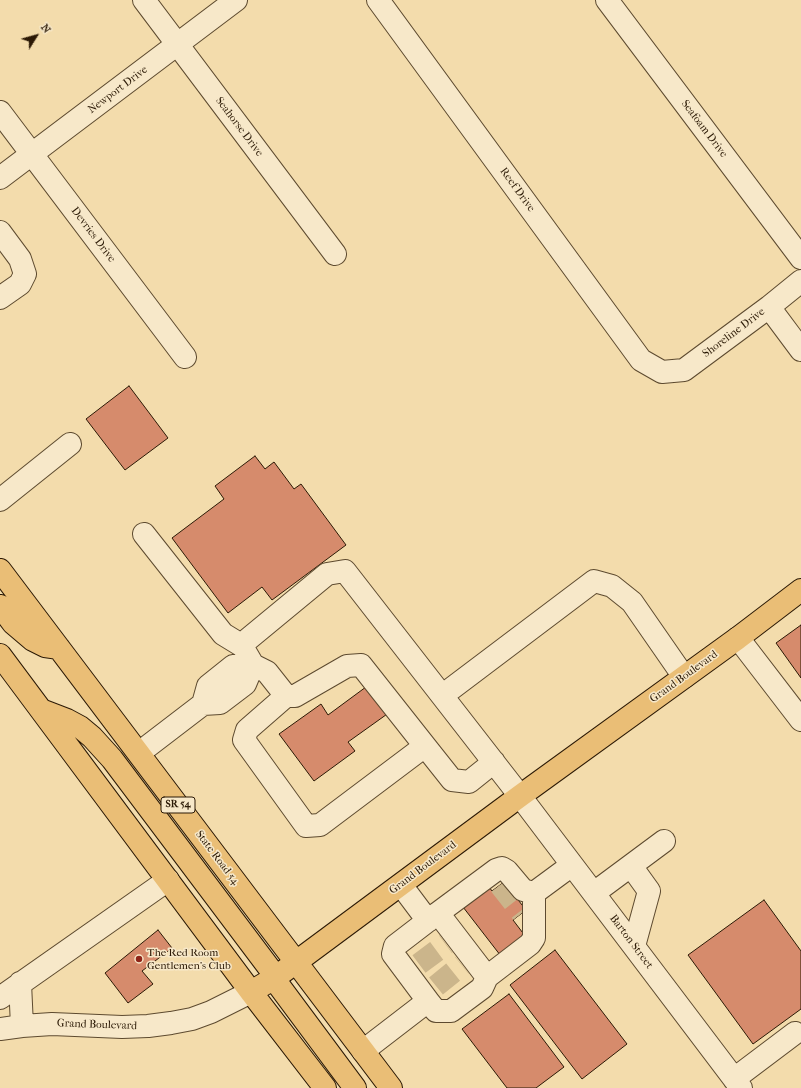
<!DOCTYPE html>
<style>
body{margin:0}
#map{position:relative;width:801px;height:1088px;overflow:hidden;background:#f3dcac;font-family:"IM FELL French Canon",serif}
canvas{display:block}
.north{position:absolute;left:16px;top:16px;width:40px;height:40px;-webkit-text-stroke:3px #f7e8c9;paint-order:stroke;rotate:53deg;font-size:11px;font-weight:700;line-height:16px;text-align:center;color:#2b1905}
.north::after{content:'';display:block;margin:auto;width:14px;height:18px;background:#2b1905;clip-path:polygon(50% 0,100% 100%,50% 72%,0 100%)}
</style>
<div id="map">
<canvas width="801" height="1088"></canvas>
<div class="north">N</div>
</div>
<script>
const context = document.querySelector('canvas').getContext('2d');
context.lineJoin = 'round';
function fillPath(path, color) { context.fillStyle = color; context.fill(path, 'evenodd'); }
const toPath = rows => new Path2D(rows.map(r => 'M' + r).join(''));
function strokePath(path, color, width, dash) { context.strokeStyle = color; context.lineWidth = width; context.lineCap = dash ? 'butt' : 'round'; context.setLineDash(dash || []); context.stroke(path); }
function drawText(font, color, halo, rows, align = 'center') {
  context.font = font + ' "IM FELL French Canon",serif'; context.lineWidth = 3; context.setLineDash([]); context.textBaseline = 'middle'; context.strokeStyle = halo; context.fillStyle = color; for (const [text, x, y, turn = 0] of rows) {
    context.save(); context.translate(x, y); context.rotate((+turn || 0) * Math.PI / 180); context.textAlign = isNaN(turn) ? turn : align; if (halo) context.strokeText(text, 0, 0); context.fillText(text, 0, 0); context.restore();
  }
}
const building = toPath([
 [129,386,168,438,125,470,86,419,129,386],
 [255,456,265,469,274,462,294,489,301,484,346,545,272,600,262,587,228,613,172,538,224,499,215,486,255,456],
 [801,625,801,678,776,643,801,625],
 [370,684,390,712,348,742,355,751,314,781,279,734,321,704,328,715,370,684],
 [504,882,526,910,513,920,529,941,504,960,463,907,489,887,492,891,504,882],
 [764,900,801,951,801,1009,753,1044,688,955,764,900],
 [158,930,172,948,142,971,153,984,128,1003,105,973,158,930],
 [555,950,627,1044,582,1079,510,985,555,950],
 [509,994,564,1067,536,1088,507,1088,462,1029,509,994]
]);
fillPath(building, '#d68b6c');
strokePath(building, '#2b1905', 1);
strokePath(toPath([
 [500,885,522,913],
 [419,964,446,944],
 [436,986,462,965]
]), '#cbb58b', 22, [22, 11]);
const minor = toPath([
 [144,0,335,254],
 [378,0,641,360,662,372,684,370,769,307,801,281],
 [607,0,801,258],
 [0,112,185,357],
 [0,178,236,0],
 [0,232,20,259,25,274,20,284,0,298],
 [769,307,801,350],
 [0,500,70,444],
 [144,534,223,634,241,645,327,574,345,571,520,796,741,1088],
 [738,638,801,720],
 [246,653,253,665,267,672,286,696],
 [443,695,594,581,612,586,632,602,684,677],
 [425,746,320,825,306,826,244,740,247,730,286,696,295,696,347,666,361,665,425,746,452,780,469,782,494,762],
 [139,753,203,704,208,686,233,666,253,665,245,684,220,703,203,704],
 [631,866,649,891,634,946],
 [401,885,428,921],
 [534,893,572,865],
 [594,893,664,841],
 [438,913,496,870,502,868,507,871,523,890,534,893],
 [487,977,530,944,534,938,534,893],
 [20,983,22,1026],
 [0,998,168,880],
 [0,1029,22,1026,52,1024,122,1027,148,1026,171,1023,192,1019,211,1012,251,992],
 [363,1051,428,1001,436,1011,451,1011,482,988,487,977,438,913,395,946,393,954,428,1001],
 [734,1079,795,1033]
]);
const major = toPath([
 [0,570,391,1088],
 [0,606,13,623,33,640,45,646,59,648],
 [0,655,251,992,325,1088],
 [41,710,67,720,80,727,92,737,112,759,276,977],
 [274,979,355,1088],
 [251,992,276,977,520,796,738,638,801,590]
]);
strokePath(minor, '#5d4a2f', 24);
strokePath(major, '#2b1905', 24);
strokePath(minor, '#f7e8c9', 22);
strokePath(major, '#eabe76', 22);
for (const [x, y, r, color] of [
 [139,959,4,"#8f2418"]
]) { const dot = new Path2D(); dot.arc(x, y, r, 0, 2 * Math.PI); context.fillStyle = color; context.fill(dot); strokePath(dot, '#f7e8c9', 1.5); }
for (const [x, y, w] of [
 [178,805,34]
]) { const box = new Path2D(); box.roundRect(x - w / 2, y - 8, w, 16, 3); context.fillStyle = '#f7e8c9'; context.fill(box); strokePath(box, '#2b1905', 1); }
drawText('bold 10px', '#2b1905', null, [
 ["SR 54",178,805]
]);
drawText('11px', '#2b1905', '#f7e8c9', [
 ["Newport Drive",118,90,-37],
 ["Seahorse Drive",239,127,53],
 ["Seafoam Drive",704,129,53],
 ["Reef Drive",517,190,54],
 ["Devries Drive",93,235,53],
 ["Shoreline Drive",734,333,-37],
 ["Grand Boulevard",684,677,-36],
 ["State Road 54",217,858,53],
 ["Grand Boulevard",423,868,-37],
 ["Barton Street",631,942,53],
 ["Grand Boulevard",97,1025,2]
]);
drawText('11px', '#2b1905', '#f7e8c9', [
 ["The Red Room",147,953],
 ["Gentlemen's Club",147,966]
], 'left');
</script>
